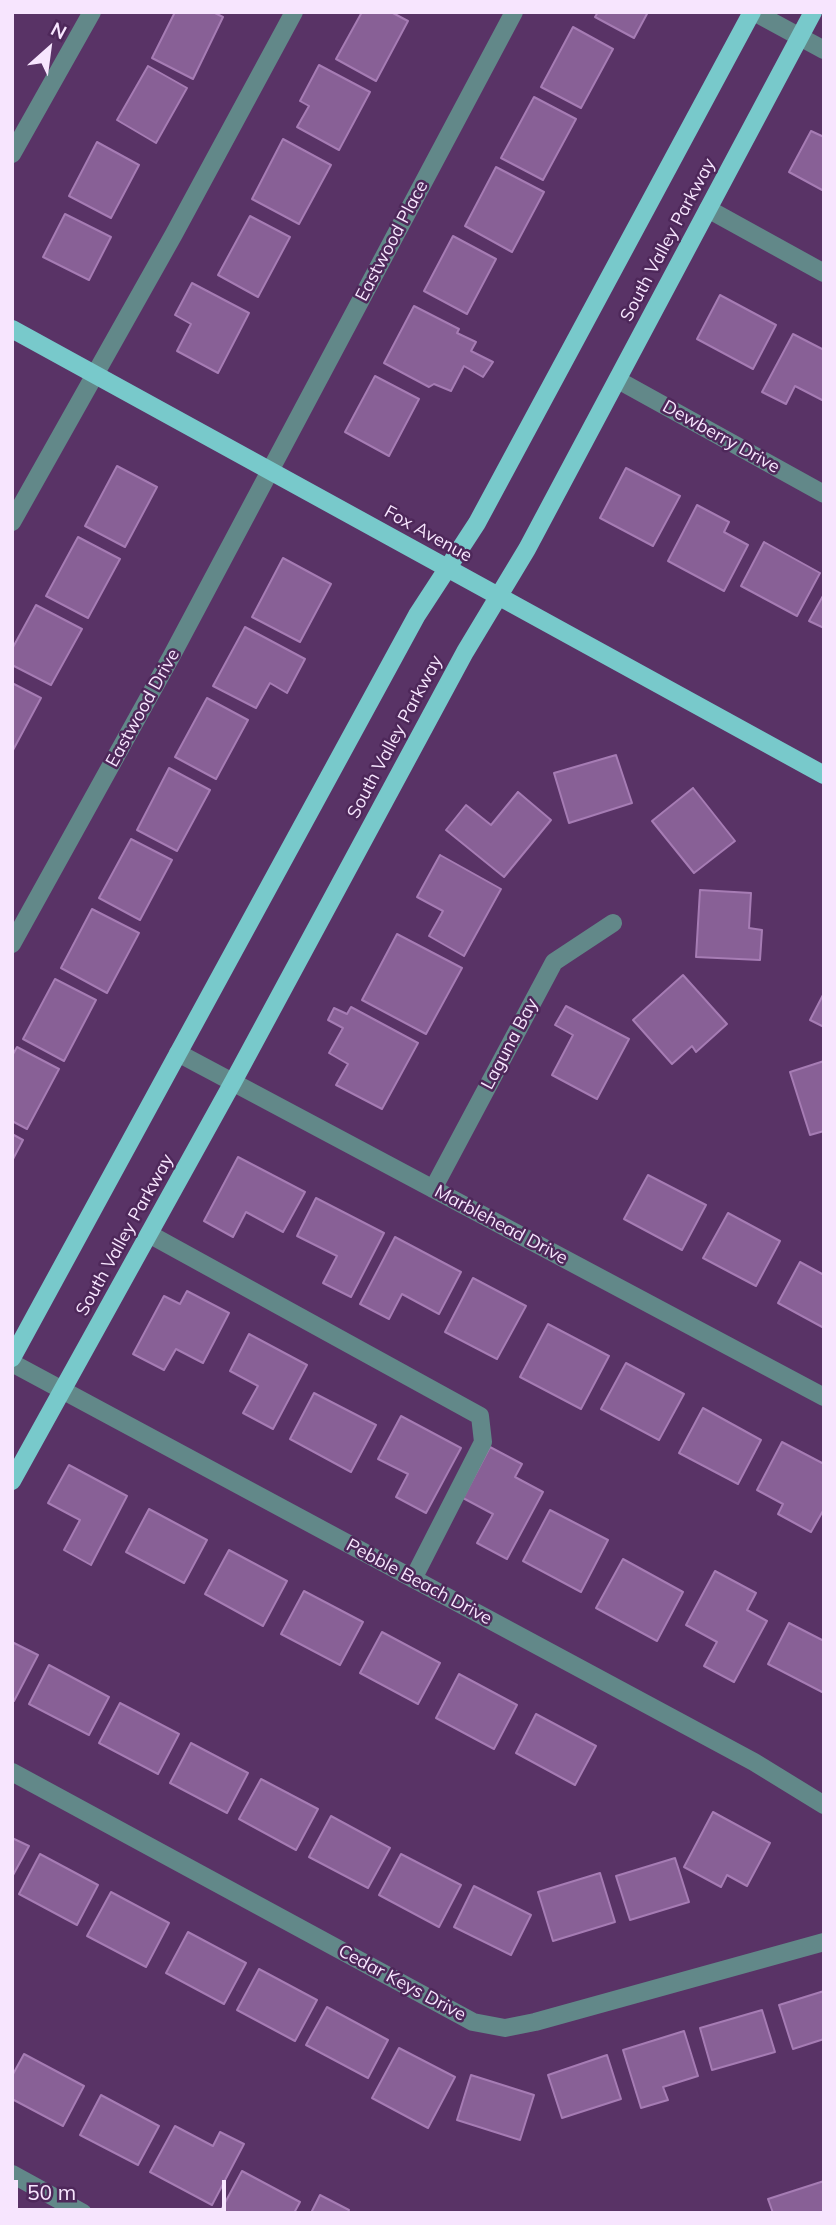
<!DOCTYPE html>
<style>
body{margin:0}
#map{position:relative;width:836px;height:2225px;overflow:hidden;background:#593366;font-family:Mulish,sans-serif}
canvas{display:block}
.frame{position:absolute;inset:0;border:14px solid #f7e5fe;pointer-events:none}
.north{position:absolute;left:14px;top:14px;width:70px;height:70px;-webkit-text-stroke:5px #4e285a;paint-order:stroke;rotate:28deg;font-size:19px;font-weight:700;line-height:28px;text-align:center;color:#f7e5fe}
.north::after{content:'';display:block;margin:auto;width:24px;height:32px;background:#f7e5fe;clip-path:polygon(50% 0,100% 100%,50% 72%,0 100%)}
.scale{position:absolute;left:14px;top:2180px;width:212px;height:32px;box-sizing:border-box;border:4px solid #f7e5fe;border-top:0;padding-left:9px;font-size:21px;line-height:24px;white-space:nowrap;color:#f7e5fe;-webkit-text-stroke:5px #4e285a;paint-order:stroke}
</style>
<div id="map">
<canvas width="836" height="2225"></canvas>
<div class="frame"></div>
<div class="north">N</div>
<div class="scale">50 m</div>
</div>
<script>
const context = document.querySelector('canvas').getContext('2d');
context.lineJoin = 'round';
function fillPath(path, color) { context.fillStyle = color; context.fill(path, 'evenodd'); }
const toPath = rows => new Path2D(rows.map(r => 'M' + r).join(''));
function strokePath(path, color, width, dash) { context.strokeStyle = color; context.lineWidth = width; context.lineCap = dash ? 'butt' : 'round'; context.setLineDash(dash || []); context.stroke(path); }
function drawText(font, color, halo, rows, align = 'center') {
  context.font = font + ' Mulish,sans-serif'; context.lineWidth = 5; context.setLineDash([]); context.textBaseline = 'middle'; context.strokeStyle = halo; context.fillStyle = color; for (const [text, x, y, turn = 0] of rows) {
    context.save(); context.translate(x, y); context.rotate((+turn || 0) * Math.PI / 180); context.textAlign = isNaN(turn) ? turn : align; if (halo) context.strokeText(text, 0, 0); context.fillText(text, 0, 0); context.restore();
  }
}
const building = toPath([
 [175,12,213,12,223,17,193,79,152,58,175,12],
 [362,12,391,12,408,21,376,81,336,59,362,12],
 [598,12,648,12,634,38,595,17,598,12],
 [573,27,613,49,581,108,541,87,573,27],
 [319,65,370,92,339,150,297,127,309,106,300,101,319,65],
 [148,66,187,88,156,143,117,120,148,66],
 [534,97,576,119,543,180,501,158,534,97],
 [811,131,824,137,824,191,789,172,811,131],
 [283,139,331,165,299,224,252,199,283,139],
 [97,142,139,165,111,218,69,196,97,142],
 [496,167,544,192,512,252,465,226,496,167],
 [65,214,111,237,89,280,43,257,65,214],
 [250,216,290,237,258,297,218,275,250,216],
 [453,236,496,259,467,314,424,291,453,236],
 [192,283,249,313,218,373,177,351,191,324,175,315,192,283],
 [720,295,776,325,753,369,697,339,720,295],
 [414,306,459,329,457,333,476,342,471,351,493,362,483,377,464,366,451,391,434,384,429,387,384,363,414,306],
 [793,334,824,350,824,401,795,386,786,404,762,392,793,334],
 [375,376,419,399,389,456,345,432,375,376],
 [117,466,157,487,125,547,85,526,117,466],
 [626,468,680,496,653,546,600,518,626,468],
 [697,505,729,522,724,532,748,545,724,591,668,561,697,505],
 [78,537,120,559,88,618,46,596,78,537],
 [764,542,820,573,797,616,741,586,764,542],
 [283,558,331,584,300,642,252,617,283,558],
 [824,594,824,628,809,621,824,594],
 [36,605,82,629,51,685,12,665,12,649,36,605],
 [245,627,305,659,287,693,270,683,256,708,213,686,245,627],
 [12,683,41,698,12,752,12,683],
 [207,698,248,720,216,779,175,757,207,698],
 [616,755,632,803,569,823,554,773,616,755],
 [169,768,210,790,177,851,137,830,169,768],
 [693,788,735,841,694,873,652,821,693,788],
 [518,792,551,820,504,877,446,830,466,805,491,825,518,792],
 [131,839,172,860,140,920,99,898,131,839],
 [440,855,501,889,464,956,429,936,443,911,417,897,440,855],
 [700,890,751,893,749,928,762,930,760,960,696,957,700,890],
 [92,909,139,933,107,993,61,968,92,909],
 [397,934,462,968,426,1034,362,1000,397,934],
 [683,975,727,1024,696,1052,692,1046,672,1064,633,1020,683,975],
 [55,979,96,1000,64,1061,23,1039,55,979],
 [824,993,824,1027,810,1020,824,993],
 [566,1006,629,1039,597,1099,552,1075,573,1035,555,1025,566,1006],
 [351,1007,418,1043,382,1109,336,1085,348,1064,329,1053,343,1028,328,1020,334,1008,347,1014,351,1007],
 [17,1047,59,1069,27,1129,12,1121,12,1056,17,1047],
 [824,1061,824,1131,810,1135,790,1072,824,1061],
 [12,1134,23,1140,12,1161,12,1134],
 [238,1157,305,1192,283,1232,246,1212,233,1237,204,1221,238,1157],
 [648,1175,706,1205,682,1250,624,1219,648,1175],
 [316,1198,384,1233,351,1297,323,1283,337,1256,297,1236,316,1198],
 [728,1213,780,1241,756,1286,703,1258,728,1213],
 [395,1237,461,1272,439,1314,402,1294,389,1319,360,1304,395,1237],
 [800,1262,824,1275,824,1328,778,1303,800,1262],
 [473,1278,526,1306,497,1359,445,1332,473,1278],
 [187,1291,229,1313,203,1363,176,1349,164,1370,133,1354,164,1296,180,1304,187,1291],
 [548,1324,609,1356,581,1409,520,1377,548,1324],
 [249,1334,307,1365,273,1429,243,1413,258,1386,230,1371,249,1334],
 [626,1363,684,1394,659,1440,601,1409,626,1363],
 [314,1393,376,1425,351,1472,290,1439,314,1393],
 [703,1408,761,1440,738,1484,679,1453,703,1408],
 [401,1416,461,1448,426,1513,396,1497,408,1474,378,1459,401,1416],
 [782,1442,824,1464,824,1509,811,1532,778,1514,783,1504,757,1490,782,1442],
 [490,1447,522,1464,515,1477,543,1492,507,1559,477,1543,493,1514,463,1498,490,1447],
 [69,1465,127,1496,91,1565,64,1550,80,1520,48,1503,69,1465],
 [149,1509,207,1540,184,1583,126,1552,149,1509],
 [550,1510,608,1540,581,1592,523,1561,550,1510],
 [229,1550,287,1581,263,1626,205,1594,229,1550],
 [623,1559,683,1592,657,1641,596,1608,623,1559],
 [715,1571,756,1593,747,1610,767,1621,734,1682,704,1666,717,1642,686,1625,715,1571],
 [304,1591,363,1622,340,1665,281,1634,304,1591],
 [789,1623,824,1641,824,1693,768,1664,789,1623],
 [382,1632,440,1663,418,1704,360,1673,382,1632],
 [12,1642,38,1655,14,1701,12,1700,12,1642],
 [49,1665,109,1697,89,1735,29,1704,49,1665],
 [459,1674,517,1705,494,1749,436,1718,459,1674],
 [120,1703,179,1734,158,1774,99,1743,120,1703],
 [536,1714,596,1746,575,1785,516,1753,536,1714],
 [191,1743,248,1773,227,1813,170,1783,191,1743],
 [261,1779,318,1809,296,1850,239,1819,261,1779],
 [713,1812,770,1843,747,1886,727,1875,721,1887,684,1867,713,1812],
 [331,1816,390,1848,368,1888,309,1857,331,1816],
 [12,1838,29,1846,12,1877,12,1838],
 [40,1854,98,1885,77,1925,19,1894,40,1854],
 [401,1854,461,1885,439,1927,379,1895,401,1854],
 [675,1858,689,1902,630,1920,616,1876,675,1858],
 [600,1873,615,1922,553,1941,538,1892,600,1873],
 [474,1886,531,1915,511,1955,454,1927,474,1886],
 [111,1892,169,1923,146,1967,87,1936,111,1892],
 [188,1932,246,1963,224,2004,166,1973,188,1932],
 [259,1969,317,2000,295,2041,237,2010,259,1969],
 [824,1991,824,2039,793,2049,779,2005,824,1991],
 [327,2007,388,2040,368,2078,306,2045,327,2007],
 [762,2010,775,2052,712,2070,700,2028,762,2010],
 [684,2031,698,2076,663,2087,668,2100,641,2108,623,2050,684,2031],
 [399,2048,455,2077,428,2128,372,2098,399,2048],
 [24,2054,84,2086,63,2126,12,2099,12,2076,24,2054],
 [607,2055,621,2099,562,2118,548,2075,607,2055],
 [471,2075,534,2095,520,2140,457,2120,471,2075],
 [101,2095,159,2126,138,2165,80,2135,101,2095],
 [175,2126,213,2146,220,2132,244,2144,212,2205,150,2172,175,2126],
 [242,2171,300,2202,294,2213,220,2212,242,2171],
 [824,2181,824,2213,773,2213,768,2199,824,2181],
 [320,2195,349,2210,348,2213,311,2213,320,2195]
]);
fillPath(building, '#886096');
strokePath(building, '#a67cb4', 2);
strokePath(toPath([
 [754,12,824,50],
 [12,154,92,12],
 [708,209,824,273],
 [618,380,824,494],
 [12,522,174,234,294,12],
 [12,944,171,657,514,12],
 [178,1053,824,1397],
 [433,1189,554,962,613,923],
 [149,1234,480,1416,483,1442,413,1579],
 [12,1363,754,1762,824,1805],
 [12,1772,473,2022,505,2028,535,2022,824,1942],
 [12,2174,83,2213]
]), '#628889', 18);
strokePath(toPath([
 [12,329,824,775],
 [12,1358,417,615,477,523,752,12],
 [12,1481,233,1082,465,652,527,549,813,12]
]), '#78c9cb', 18);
drawText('18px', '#f7e5fe', '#4e285a', [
 ["South Valley Parkway",668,240,-62],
 ["Eastwood Place",392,241,-62],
 ["Dewberry Drive",721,437,29],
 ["Fox Avenue",428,534,29],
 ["Eastwood Drive",143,708,-61],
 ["South Valley Parkway",395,737,-62],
 ["Laguna Bay",510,1044,-62],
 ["Marblehead Drive",501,1225,28],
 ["South Valley Parkway",125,1235,-61],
 ["Pebble Beach Drive",419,1582,28],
 ["Cedar Keys Drive",402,1983,28]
]);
</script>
